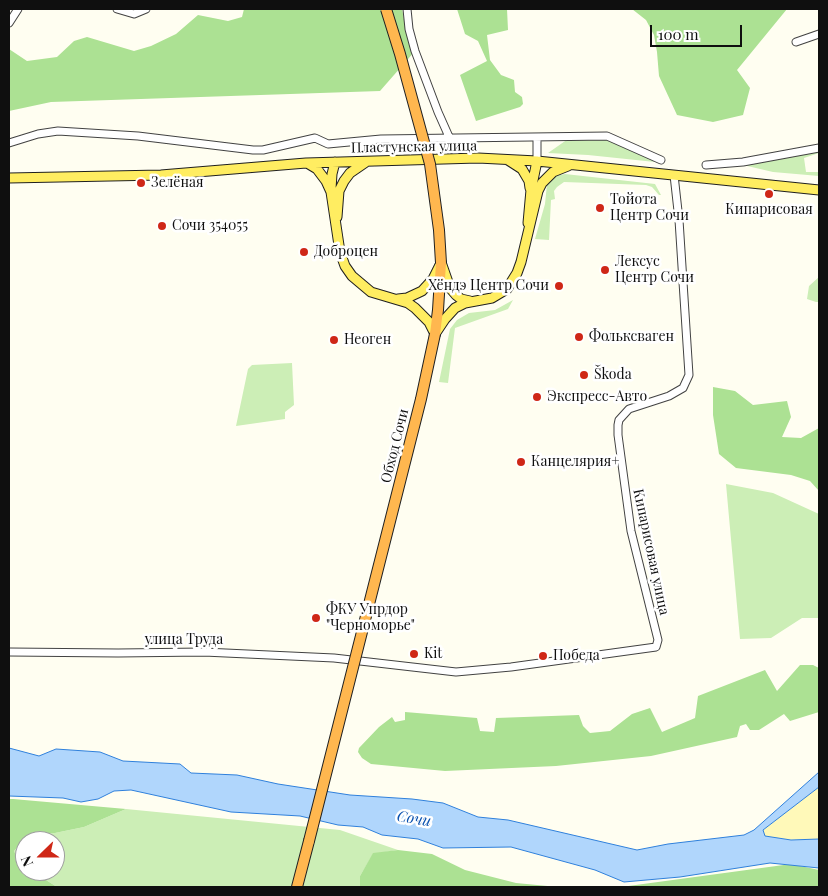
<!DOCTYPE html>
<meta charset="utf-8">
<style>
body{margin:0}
#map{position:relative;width:828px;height:896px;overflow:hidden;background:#fffef1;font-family:"Playfair Display",serif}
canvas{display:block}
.frame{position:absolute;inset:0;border:10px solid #0f0f0f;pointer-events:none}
.north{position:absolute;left:15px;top:831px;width:50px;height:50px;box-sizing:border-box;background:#fff;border:1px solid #9f9f9f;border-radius:50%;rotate:248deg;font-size:14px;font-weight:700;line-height:20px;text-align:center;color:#0f0f0f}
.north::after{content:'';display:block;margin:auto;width:18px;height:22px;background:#cf2717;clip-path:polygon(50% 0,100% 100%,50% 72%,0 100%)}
.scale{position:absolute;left:650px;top:25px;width:92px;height:22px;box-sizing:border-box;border:2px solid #0f0f0f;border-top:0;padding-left:6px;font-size:15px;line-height:18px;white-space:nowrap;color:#0f0f0f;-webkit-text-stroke:4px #fff;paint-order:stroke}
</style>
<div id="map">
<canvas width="828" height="896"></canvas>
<div class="frame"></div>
<div class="north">N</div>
<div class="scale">100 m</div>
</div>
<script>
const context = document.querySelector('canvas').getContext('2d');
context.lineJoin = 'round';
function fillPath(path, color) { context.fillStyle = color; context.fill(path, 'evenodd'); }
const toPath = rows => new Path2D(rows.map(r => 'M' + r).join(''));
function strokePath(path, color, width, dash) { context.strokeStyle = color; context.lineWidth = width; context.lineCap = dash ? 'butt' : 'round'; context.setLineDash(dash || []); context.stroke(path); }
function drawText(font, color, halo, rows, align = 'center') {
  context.font = font + ' "Playfair Display",serif'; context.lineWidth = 5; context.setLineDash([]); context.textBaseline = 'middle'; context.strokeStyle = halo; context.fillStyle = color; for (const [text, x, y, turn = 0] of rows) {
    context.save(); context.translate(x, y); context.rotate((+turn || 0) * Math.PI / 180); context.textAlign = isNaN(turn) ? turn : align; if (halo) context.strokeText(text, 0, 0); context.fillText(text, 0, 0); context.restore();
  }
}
fillPath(toPath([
 [602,138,618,141,655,162,588,155,548,153,568,139],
 [819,150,819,153,804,158,806,172,819,172,819,176,773,172,743,165],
 [565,174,655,184,661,195,659,195,652,187,646,185,564,182,557,187,554,191,555,199,551,200,549,240,535,239,545,204,547,184,555,176],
 [819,277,819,302,816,302,807,299,809,286],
 [513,300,508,309,455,328,448,383,439,382,450,329,457,320,469,313,495,310],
 [292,363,294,405,285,412,285,419,236,426,248,369,252,365],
 [726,484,773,493,819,514,819,618,802,618,771,638,740,639],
 [126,809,340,830,398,850,373,854,360,876,360,887,57,887,46,880,24,873,14,851,29,834,55,833,84,827],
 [25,841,55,841,55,871,25,871]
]), '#cceeb6');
fillPath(toPath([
 [244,9,402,9,406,29,415,51,380,91,51,102,9,111,9,49,27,61,57,57,74,41,87,37,134,51,151,46,176,34,198,15,228,21,242,17],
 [457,9,507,9,508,30,487,35,490,60,501,75,514,80,515,92,522,97,523,104,520,107,476,121,460,75,487,61,478,41,465,34],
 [632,9,787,9,737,70,750,88,743,115,713,122,677,115,659,76,657,52,654,35,646,20],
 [713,387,735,391,753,405,787,401,791,417,782,437,801,438,819,428,819,491,810,481,791,475,736,468,719,454,713,415],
 [800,665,813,665,819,668,819,712,790,721,784,714,759,730,750,730,746,724,740,726,737,737,651,756,556,766,445,771,371,764,362,758,358,752,359,748,379,727,392,717,395,722,405,720,405,712,477,718,480,731,494,732,496,718,579,715,583,726,590,733,610,731,632,714,650,708,662,732,695,718,698,696,765,670,777,691],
 [9,799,13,799,126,809,84,827,55,833,29,834,14,851,24,873,46,880,57,887,9,887],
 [398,850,432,854,465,870,516,883,558,887,360,887,360,876,373,853],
 [791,864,819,870,819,887,621,887]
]), '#ace193');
fillPath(toPath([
 [819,787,819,839,791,840,764,836,763,830]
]), '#fff9b9');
const water = toPath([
 [9,748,39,756,56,749,100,752,123,761,180,764,191,773,237,775,278,784,350,795,412,799,443,803,478,817,508,820,637,850,668,844,744,835,754,830,819,772,819,787,763,830,765,836,791,840,819,839,819,868,770,863,680,877,624,882,595,870,511,847,443,848,418,839,382,835,363,827,338,825,300,816,231,812,131,790,114,791,98,799,81,802,63,798,9,796,9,748]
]);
fillPath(water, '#b0d6fc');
strokePath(water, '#2f80db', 1);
const minor = toPath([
 [117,9,134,14,146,9],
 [407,9,409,29,415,51,438,112,450,139],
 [9,23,18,9],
 [796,42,819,34],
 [537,138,537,161],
 [9,143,38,134,58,131,138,136,253,150,263,150,315,138,328,144,381,139,607,136,661,160],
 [706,165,743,162,819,148],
 [9,652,118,653,204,652,334,658,456,672,511,667,656,647,658,640,631,531,618,435,618,425,619,420,629,409,669,396,683,388,689,375,679,220,674,175]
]);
const major = toPath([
 [508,160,522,169,529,181,530,188],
 [307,163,317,169,326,181,331,192,340,252,345,266,352,276,371,292,408,303,415,308,429,322,435,334],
 [9,178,161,175,306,163,478,158,537,161,819,190],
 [331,189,332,174,335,162],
 [337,217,339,191,344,181,350,173,366,162],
 [528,223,531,190,537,161],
 [442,265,450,288,456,295,461,299,470,301],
 [398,299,407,298,422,291,433,279,440,265],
 [435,334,445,319,455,308,465,303,492,298,507,289,517,273,521,262,538,191,542,183,553,172,568,166]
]);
const highway = toPath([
 [435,334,438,310,441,263],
 [297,887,309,841]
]);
strokePath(minor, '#424242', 9);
strokePath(major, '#202020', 11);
strokePath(highway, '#202020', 12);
strokePath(minor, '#fff', 7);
strokePath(major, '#ffed61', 9);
strokePath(highway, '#ffb74f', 10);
const highwayBridge = toPath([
 [386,9,400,54,430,164,439,230,441,263],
 [309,841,421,399,435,334]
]);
strokePath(highwayBridge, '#202020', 12, []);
strokePath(highwayBridge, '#ffb74f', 10);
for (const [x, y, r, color] of [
 [141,183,5,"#cf2717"],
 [769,194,5,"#cf2717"],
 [600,208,5,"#cf2717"],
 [162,226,5,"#cf2717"],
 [304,252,5,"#cf2717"],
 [605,270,5,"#cf2717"],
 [559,286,5,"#cf2717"],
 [579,337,5,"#cf2717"],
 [334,340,5,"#cf2717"],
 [584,375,5,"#cf2717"],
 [537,397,5,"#cf2717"],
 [521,462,5,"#cf2717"],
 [316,618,5,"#cf2717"],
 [414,654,5,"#cf2717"],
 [543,656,5,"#cf2717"]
]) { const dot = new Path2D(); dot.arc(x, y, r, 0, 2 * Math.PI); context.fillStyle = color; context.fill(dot); strokePath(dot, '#fff', 2); }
drawText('14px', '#0f0f0f', '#fff', [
 ["Пластунская улица",414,147,-1],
 ["Обход Сочи",395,446,-76],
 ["Кипарисовая улица",651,552,78],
 ["улица Труда",184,640]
]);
drawText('14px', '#0f0f0f', '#fff', [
 ["Зелёная",151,183],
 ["Тойота",610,200],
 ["Центр Сочи",610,216],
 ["Кипарисовая",769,210,"center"],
 ["Сочи 354055",172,226],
 ["Доброцен",314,252],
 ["Лексус",615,262],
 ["Центр Сочи",615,278],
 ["Хёндэ Центр Сочи",549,286,"right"],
 ["Фольксваген",589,337],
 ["Неоген",344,340],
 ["Škoda",594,375],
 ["Экспресс-Авто",547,397],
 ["Канцелярия+",531,462],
 ["ФКУ Упрдор",326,610],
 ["\"Черноморье\"",326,626],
 ["Kit",424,654],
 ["Победа",553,656]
], 'left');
drawText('italic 15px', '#0a51af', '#fff', [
 ["Сочи",414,819,9]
]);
</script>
